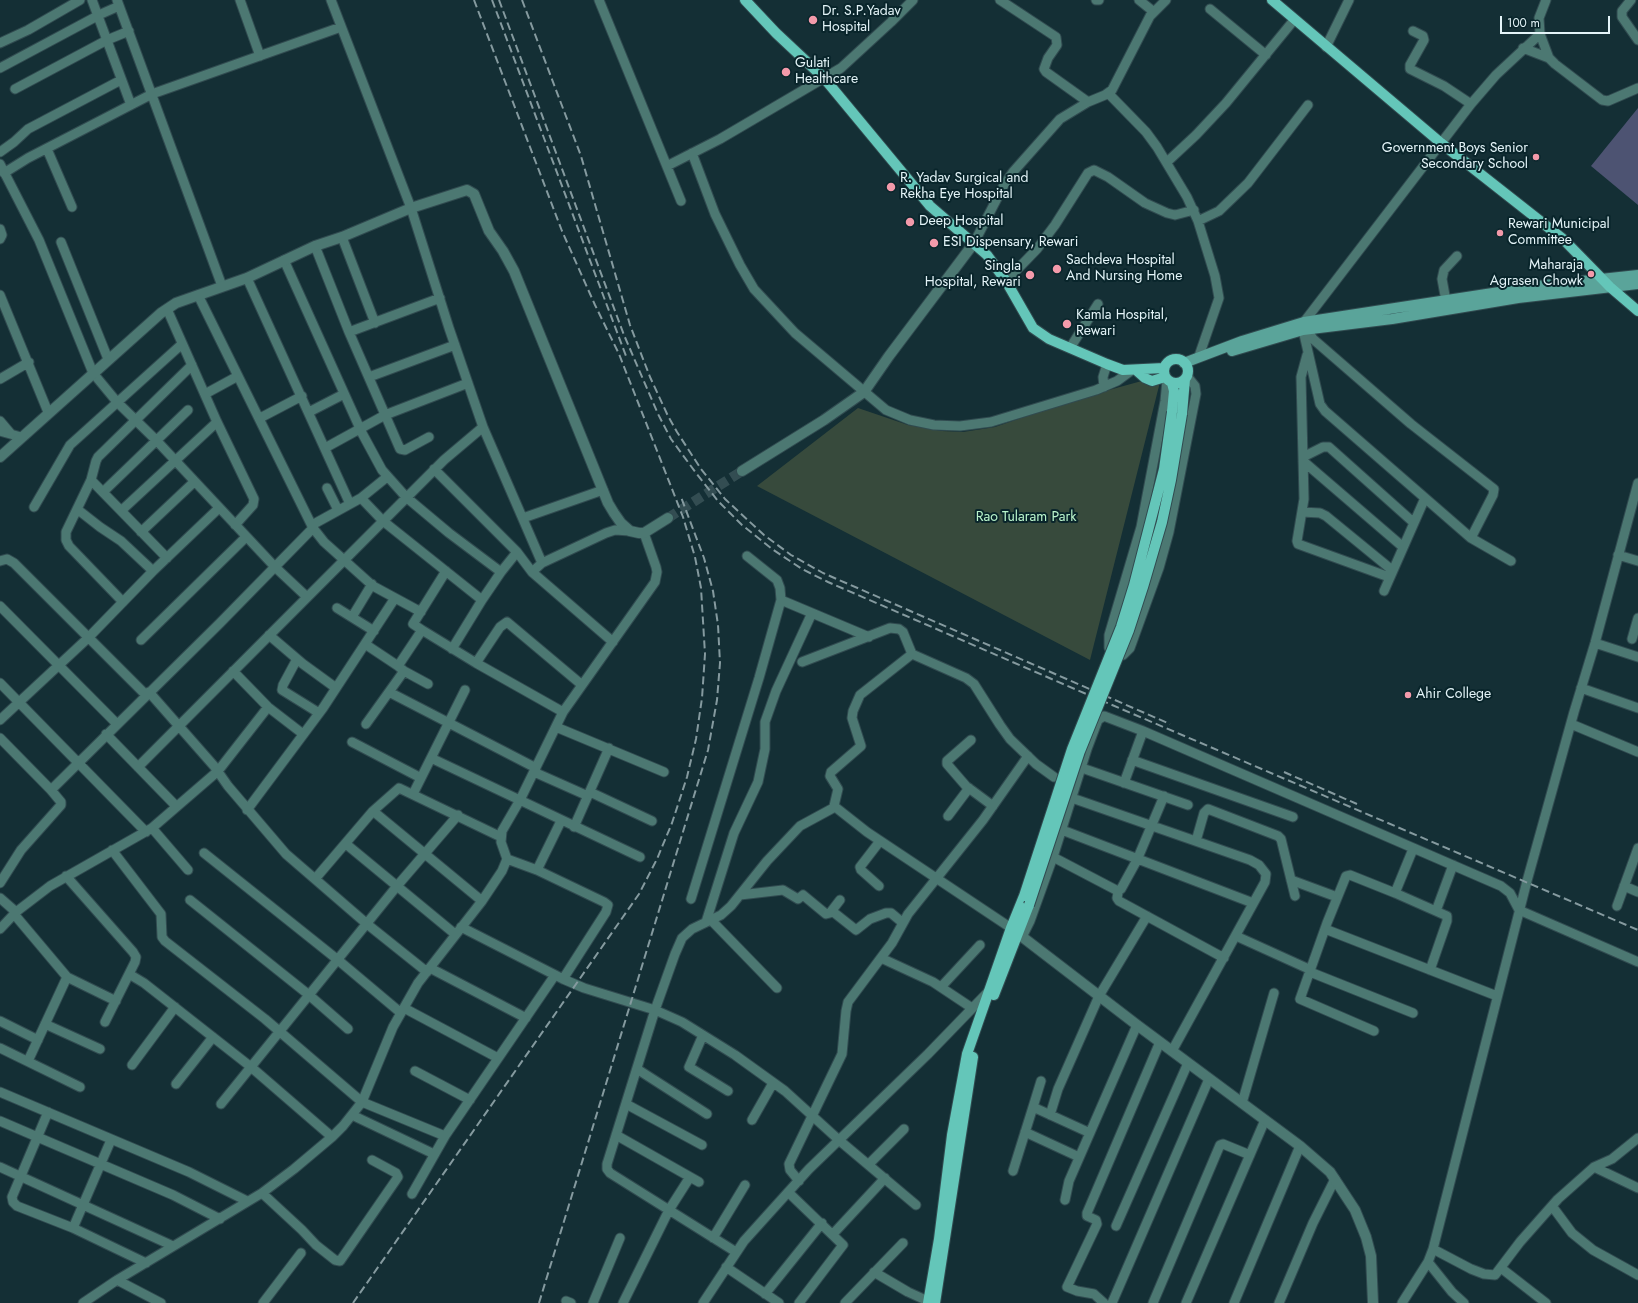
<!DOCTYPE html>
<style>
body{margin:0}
#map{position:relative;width:1638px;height:1303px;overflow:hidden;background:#142f35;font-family:Jost,sans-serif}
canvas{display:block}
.scale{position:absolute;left:1500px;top:16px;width:110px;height:18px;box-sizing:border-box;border:2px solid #e4f4f8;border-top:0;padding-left:5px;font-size:12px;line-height:14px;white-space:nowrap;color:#e4f4f8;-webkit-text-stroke:3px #09252b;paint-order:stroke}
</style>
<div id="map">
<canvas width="1638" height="1303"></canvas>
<div class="scale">100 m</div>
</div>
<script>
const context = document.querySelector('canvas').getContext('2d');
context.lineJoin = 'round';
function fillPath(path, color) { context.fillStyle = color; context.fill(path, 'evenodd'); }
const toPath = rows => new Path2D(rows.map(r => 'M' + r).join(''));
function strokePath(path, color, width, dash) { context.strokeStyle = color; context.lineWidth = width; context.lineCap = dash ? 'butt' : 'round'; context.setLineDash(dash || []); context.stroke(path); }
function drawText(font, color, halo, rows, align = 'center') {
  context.font = font + ' Jost,sans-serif'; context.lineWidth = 4; context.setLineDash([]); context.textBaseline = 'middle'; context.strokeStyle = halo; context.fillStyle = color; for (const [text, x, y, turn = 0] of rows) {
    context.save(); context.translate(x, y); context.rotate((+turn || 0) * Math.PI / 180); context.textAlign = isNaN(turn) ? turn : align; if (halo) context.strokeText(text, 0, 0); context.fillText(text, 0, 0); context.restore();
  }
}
fillPath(toPath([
 [1160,376,1159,386,1090,660,757,486,858,408,908,425,942,431,963,432,995,427,1076,399]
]), '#374a3c');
fillPath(toPath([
 [1638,108,1638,205,1591,166]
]), '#4d5372');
strokePath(toPath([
 [668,518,742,471]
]), '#334d52', 10, [10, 5]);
const minor = toPath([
 [92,0,131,105],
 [117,0,222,286],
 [240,0,260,56],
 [599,0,681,201],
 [1000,0,1056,37,1057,45,1048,58,1044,69,1046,72,1088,102],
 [1096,0,1099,0],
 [1139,0,1154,12],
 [1546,0,1539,18,1540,34,1549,58,1555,64,1602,100,1608,101,1638,88],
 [1631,0,1622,11,1622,17,1638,40],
 [1210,9,1266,55],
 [1413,31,1423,36,1424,40,1410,65,1410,69,1444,86,1471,104],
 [0,43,28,30,80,0],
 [1326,47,1349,0],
 [1523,48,1549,58],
 [0,68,101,14,119,6],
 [15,89,107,40,129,31],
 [1108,93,1146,132,1157,147,1187,197,1198,221,1215,276,1219,298,1199,356],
 [47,149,72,207],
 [0,152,14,142,28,129,121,80],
 [692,153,715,214,740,265,754,289,795,333,886,410,910,420,934,425,960,426,991,422,1096,390,1117,381,1132,370],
 [1167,162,1196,135,1226,103,1294,20],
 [0,164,39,240,93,373,117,402,156,440,275,567,307,597],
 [667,166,720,139,841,68,891,22,913,0],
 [4,173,28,158,152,94,341,27],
 [1198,221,1219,211,1248,183,1308,105],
 [0,229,2,235,0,239],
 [342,237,375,323],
 [61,242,108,359],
 [974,243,1004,185,1013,172,1060,119,1088,102,1105,95,1112,90,1150,16,1166,0],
 [315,246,349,332,400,449,405,450,429,437],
 [284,260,362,433,382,470,406,497,449,533,501,572],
 [247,278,350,504],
 [1006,281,1037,249,1055,225,1088,173,1094,170,1108,177,1145,203,1167,213,1175,215,1194,210],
 [0,295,48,412],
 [198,295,313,528,324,542,373,586,421,612],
 [1446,301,1442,279,1444,270,1457,256],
 [167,309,217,422,254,499,253,505,235,525],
 [1309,323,1310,334,1313,339,1411,424,1494,489,1493,495,1471,538],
 [349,332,440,298],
 [1070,348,1098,304],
 [1307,355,1301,377,1304,499,1297,541,1298,544,1389,577],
 [369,377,455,345],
 [0,379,29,362],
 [1167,380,1165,401,1141,527,1109,635,1109,648,1115,654,1123,655,1130,648,1159,568,1169,532,1196,394,1195,386,1187,376],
 [1104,387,1103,377,1107,364],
 [205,394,238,376],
 [309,412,344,394],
 [260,418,302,396],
 [0,421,11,434],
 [483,427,542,563],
 [0,431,21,437],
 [325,448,385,415,468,383],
 [1303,457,1323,447,1329,447,1413,522],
 [1303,461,1403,547],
 [434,469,517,552,532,572,613,642],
 [91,480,167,558],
 [327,488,338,510],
 [103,492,188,410],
 [361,498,383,521,482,600],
 [34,507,70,445,182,344],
 [77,509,100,527,121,541,153,571],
 [122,510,217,422],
 [1302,512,1320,513,1326,516,1392,570],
 [523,518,603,490],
 [312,525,361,498,387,477],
 [141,532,194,482],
 [1618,555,1638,561],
 [0,561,7,559,14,563,146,695],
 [1511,561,1471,538,1325,411,1320,404,1303,330,1304,322,1471,104,1496,75,1540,34],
 [532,572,542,563,606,533,615,530,630,531],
 [1384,591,1425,498],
 [781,600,869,637],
 [123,602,69,546,66,540,66,532,91,480,96,461,98,457,192,365],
 [0,606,117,724],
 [337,608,374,631],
 [352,617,372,584],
 [422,630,476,663,563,712],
 [269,635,303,664,336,688],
 [1632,639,1638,618],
 [141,640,246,537],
 [1595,643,1638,657],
 [365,644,398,666],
 [452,649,482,600,501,572,517,552],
 [912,654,860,695,853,711,852,718,861,746,831,772,830,776,838,789,834,806,867,832,1011,928],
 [297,659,283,685,282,690,319,713],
 [802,662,890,628,899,629,903,632,912,654,966,678,974,684,1000,725,1010,739,1036,764,1054,777],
 [476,663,500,627,507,622,582,685],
 [233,671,268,707,303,734],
 [404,671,428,684],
 [0,683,146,832],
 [1581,688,1638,708],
 [149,692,214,766,228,786,286,854,367,924,427,972],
 [389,692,536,768],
 [0,720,88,638,153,571,219,508],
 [366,724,404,671,398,666,422,630,413,624,446,571],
 [1571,724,1638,752],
 [556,727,664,772],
 [106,734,176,806],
 [0,738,51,790,61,802,61,805,21,850,0,883],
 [971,740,947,761,947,764,966,786,993,806],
 [352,742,421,778],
 [431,758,640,857],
 [1132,760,1293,817],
 [138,767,444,460,483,427,449,328,411,208,331,0],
 [1082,768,1188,805],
 [534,772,588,796],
 [1124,783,1143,731],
 [51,790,220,623,313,528],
 [590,792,652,821],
 [413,794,465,690],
 [1072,798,1250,860,1259,865,1266,874,1265,882,1172,1051],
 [247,810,323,708,395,598],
 [373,811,482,901],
 [948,816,969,788],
 [574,827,609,748],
 [152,828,188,870],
 [1062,830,1253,903],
 [1196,841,1204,813,1208,809,1278,836,1281,839,1295,896],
 [346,844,455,934],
 [112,850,161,914,162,937,165,941,265,1019,362,1102,445,1136],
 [204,853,338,960,401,1013],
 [1053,857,1116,890,1118,893,1117,898,1119,901,1224,958],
 [507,859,537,870,604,902,608,905,606,912,563,979],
 [537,870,561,821],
 [66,876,133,952,136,957,135,962,105,1022],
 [315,879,373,811,399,788,501,837],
 [1291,880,1337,897],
 [879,886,861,870,860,867,880,841],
 [1624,886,1638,892],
 [1117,891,1121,889,1137,860,1164,796],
 [1395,893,1413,849],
 [740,895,783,890,798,899,803,895,826,914,830,913,840,900],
 [0,898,16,912],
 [691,899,759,678,781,600,780,588,777,580,747,556],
 [190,900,309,995,348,1029],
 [1617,906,1638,848],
 [832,911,856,930,870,919,886,913,891,913,903,923],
 [1436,911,1453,865],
 [14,914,67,977,116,1001],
 [711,920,777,988],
 [706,922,734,833,758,782,765,749,765,722,776,691,812,613],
 [461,927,563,979,584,988,655,1010,682,1022,735,1055,785,1091,840,1141,916,1205],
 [0,929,16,912,50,886,152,828,218,771,268,707],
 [1325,929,1497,996],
 [1236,936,1311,970],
 [1022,937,1030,921,1053,857,1087,749,1098,720,1104,716,1143,731,1501,886,1510,893,1519,910,1638,962],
 [881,958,933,982,972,1008],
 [430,968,526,1018],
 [1310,972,1413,1013],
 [129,974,144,983,251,1067,332,1137],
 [941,987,980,945],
 [404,1008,498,1058],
 [0,1021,38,1040],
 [45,1024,100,1049],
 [1374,1031,1300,999,1327,923,1346,876,1350,875,1395,893,1447,916,1447,921,1430,970],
 [703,1035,689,1067,728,1091],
 [0,1048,80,1087],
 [28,1061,67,977],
 [132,1065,175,1007],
 [637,1069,707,1114],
 [415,1071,470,1100],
 [176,1084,213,1037],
 [0,1092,189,1172,247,1201],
 [1242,1103,1274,993],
 [221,1104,397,886,458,815],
 [626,1104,702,1145],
 [1033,1107,1041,1081],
 [48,1112,12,1197,13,1202,17,1206,73,1228,146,1263],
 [352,1115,434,1154],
 [1050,1115,1058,1089,1099,996,1147,916],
 [752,1120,773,1083],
 [0,1121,173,1195,220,1219],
 [1025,1132,1079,1157],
 [616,1135,699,1182],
 [869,1164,904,1129],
 [0,1167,173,1246],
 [1594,1167,1638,1188],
 [1013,1171,1033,1107,1090,1133],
 [799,1181,790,1170,789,1164,842,1054,846,1011,848,1002,892,943,908,914,983,820,1028,756],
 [788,1192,843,1245,799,1303],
 [262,1193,302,1230,316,1245,335,1260,340,1261,398,1177,396,1173,372,1160],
 [412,1194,445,1136,555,975],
 [1065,1200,1069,1181,1137,1025],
 [1552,1206,1572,1233,1593,1250,1638,1275],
 [1116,1226,1188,1063],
 [73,1228,111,1140],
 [833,1234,885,1178],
 [713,1238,745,1185],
 [1433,1249,1471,1269,1484,1274,1495,1275,1520,1242,1558,1199,1594,1167,1612,1159,1638,1138],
 [736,1252,610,1173,607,1169,607,1164,655,1010,675,954,682,938,692,929,721,915,731,906,767,861,800,826,835,807],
 [1428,1262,1452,1292,1464,1303],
 [726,1267,779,1303],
 [1501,1268,1546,1303],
 [874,1272,908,1292,928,1301],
 [117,1280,161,1303],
 [765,1294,822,1223],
 [566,1301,571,1303],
 [83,1303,117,1280,262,1193,294,1169,332,1137,343,1126,362,1102,393,1027,418,983,482,901,502,871,507,859,501,842,502,831,520,800,563,712,655,582,657,572,656,567,644,533],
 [263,1303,301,1253],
 [593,1303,620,1238],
 [623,1303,669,1210,690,1177],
 [703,1303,744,1241,809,1169,928,1054,989,991],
 [845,1303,903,1243],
 [1104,1303,1094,1294,1077,1291,1067,1287,1097,1224,1096,1220,1087,1216,1087,1213,1160,1042],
 [1112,1303,1209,1079],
 [1153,1303,1220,1145,1223,1144,1250,1155],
 [1186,1303,1265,1120],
 [1234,1303,1300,1146],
 [1279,1303,1313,1223,1335,1179],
 [1402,1303,1428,1262,1433,1249,1527,881,1574,712,1595,643,1638,483]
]);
const tertiary = toPath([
 [0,457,161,313,176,303,247,278,315,246,342,237,411,208,467,190,474,194,489,231,503,251,514,271,608,503,614,513,621,523,630,531,639,533,644,533,668,518],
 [742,471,824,420,864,392,889,356,974,243],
 [1012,929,1137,1025,1300,1146,1330,1172,1355,1210,1366,1237,1371,1256,1373,1303]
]);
const secondary = toPath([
 [1232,351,1303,330,1392,319,1518,298,1638,284],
 [1184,363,1242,341,1304,322,1545,285,1638,275]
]);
const primary = toPath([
 [745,0,776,33,824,78,930,206,987,255,1006,281,1033,328,1049,339,1107,364,1123,370,1164,368],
 [1272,0,1441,143,1563,239,1610,287,1638,311],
 '1164 371a12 12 0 1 1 24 0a12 12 0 1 1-24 0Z',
 [1136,370,1145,378,1152,381,1165,377],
 [1172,383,1174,391,1172,412],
 [1182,414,1185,379],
 [994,995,1029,905],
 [928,1303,939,1239,952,1135,967,1054,1011,928,1024,896],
 [935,1303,973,1057]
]);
strokePath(minor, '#314b50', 11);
strokePath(tertiary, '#314b50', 12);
strokePath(secondary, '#314b50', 12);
strokePath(primary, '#314b50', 12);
strokePath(minor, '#4c7872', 9);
strokePath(tertiary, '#4c7872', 10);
strokePath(secondary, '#5aa49a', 10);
strokePath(primary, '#64c6b9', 10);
strokePath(toPath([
 [492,0,626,356],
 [499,0,624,335,658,414,671,439,696,473,718,501,742,525,772,549,802,569,828,582,1077,690,1638,930],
 [522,0,581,156,630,325,650,377,668,416,677,432,701,469,725,499,764,535,791,555,823,573,1170,724],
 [1284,772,1357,804],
 [353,1303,639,894,657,859,672,823,687,777,696,739,702,698,705,654,701,588,695,557,683,517,619,354,595,305,562,231,474,0],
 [539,1303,708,750,717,700,720,663,718,625,713,591,704,558,681,497]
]), '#859a9f', 2, [8, 4]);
const primaryBridge = toPath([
 [1024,896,1072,749,1121,627,1134,585,1164,469,1172,412],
 [1029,905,1080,751,1129,630,1143,587,1162,522,1171,480,1182,414]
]);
strokePath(primaryBridge, '#314b50', 12, []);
strokePath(primaryBridge, '#64c6b9', 10);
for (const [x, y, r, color] of [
 [813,20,5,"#f39aaa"],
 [786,72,5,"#f39aaa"],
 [1536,157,4,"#f39aaa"],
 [891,187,5,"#f39aaa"],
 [910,222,5,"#f39aaa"],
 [1500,233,4,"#f39aaa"],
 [934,243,5,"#f39aaa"],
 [1057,269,5,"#f39aaa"],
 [1591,274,4,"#f39aaa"],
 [1030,275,5,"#f39aaa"],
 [1067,324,5,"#f39aaa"],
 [1408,695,4,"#f39aaa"]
]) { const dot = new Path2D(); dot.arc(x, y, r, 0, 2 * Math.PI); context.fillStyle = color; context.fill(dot); strokePath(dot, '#09252b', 1.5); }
drawText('14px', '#e4f4f8', '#09252b', [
 ["Dr. S.P.Yadav",822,12],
 ["Hospital",822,28],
 ["Gulati",795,64],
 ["Healthcare",795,80],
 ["Government Boys Senior",1528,149,"right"],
 ["Secondary School",1528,165,"right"],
 ["R. Yadav Surgical and",900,179],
 ["Rekha Eye Hospital",900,195],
 ["Deep Hospital",919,222],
 ["Rewari Municipal",1508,225],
 ["Committee",1508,241],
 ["ESI Dispensary, Rewari",943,243],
 ["Sachdeva Hospital",1066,261],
 ["And Nursing Home",1066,277],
 ["Maharaja",1583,266,"right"],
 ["Agrasen Chowk",1583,282,"right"],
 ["Singla",1021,267,"right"],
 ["Hospital, Rewari",1021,283,"right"],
 ["Kamla Hospital,",1076,316],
 ["Rewari",1076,332],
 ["Ahir College",1416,695]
], 'left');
drawText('14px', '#baf4cb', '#09252b', [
 ["Rao Tularam Park",1026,518]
]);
</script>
